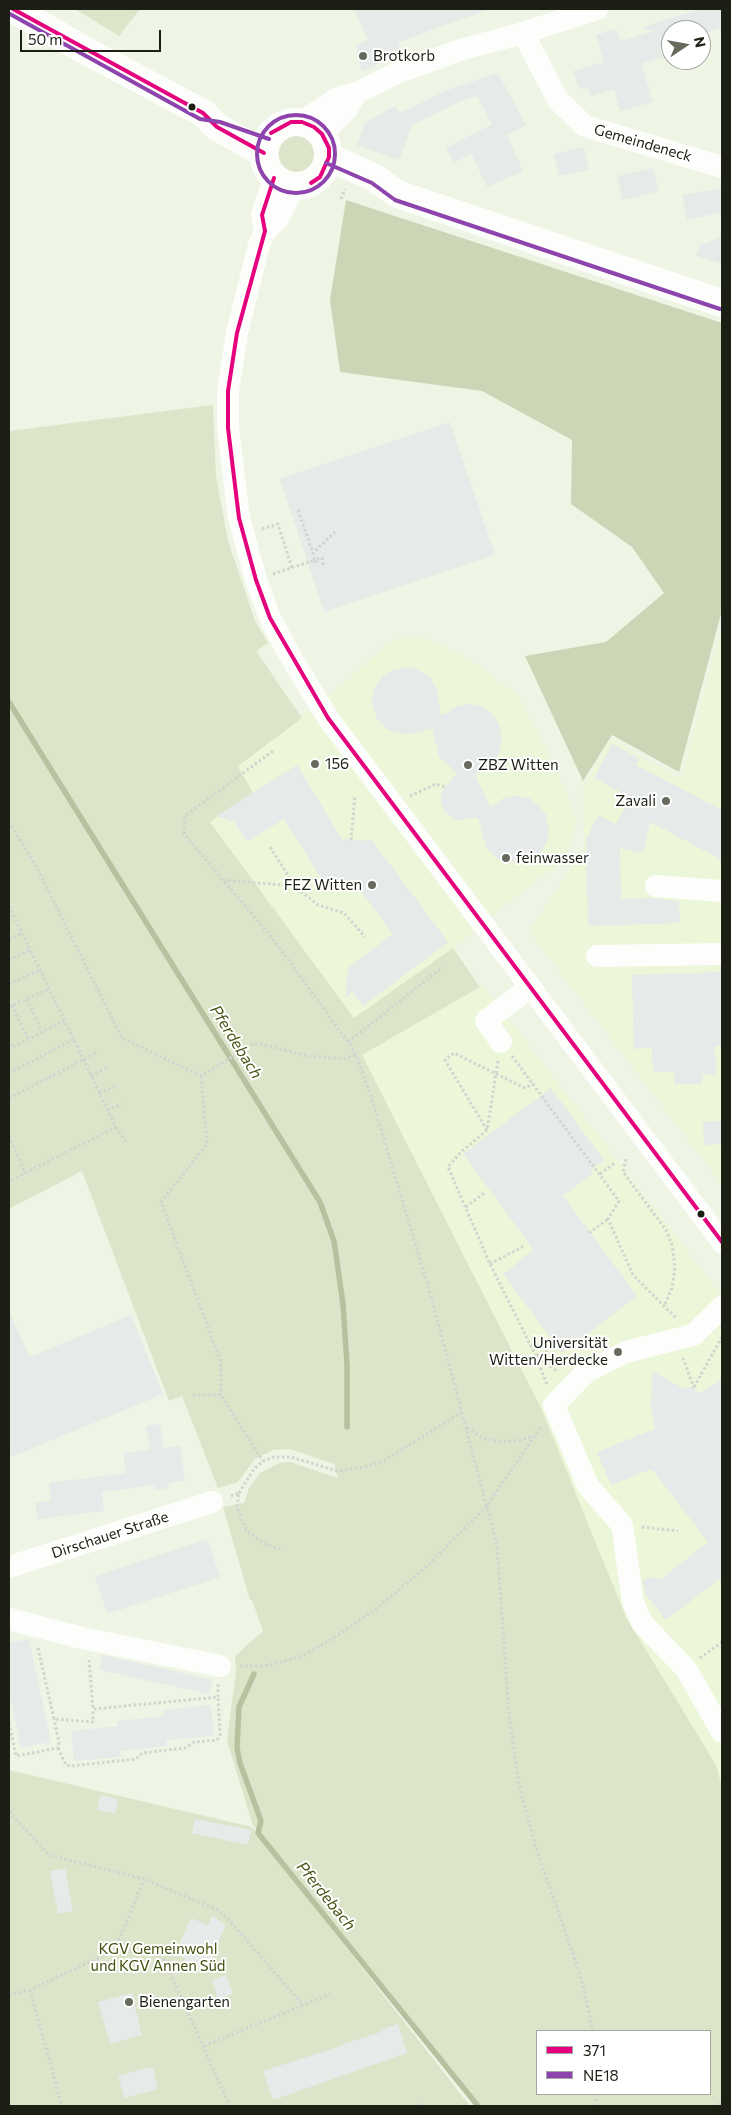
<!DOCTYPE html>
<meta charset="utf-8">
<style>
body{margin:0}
#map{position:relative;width:731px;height:2115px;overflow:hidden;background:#eff5e4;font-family:Commissioner,sans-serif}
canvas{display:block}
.frame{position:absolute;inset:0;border:10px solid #1c2014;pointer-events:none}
.legend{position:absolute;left:536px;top:2030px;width:175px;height:65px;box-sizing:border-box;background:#fff;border:1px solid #a4a6a1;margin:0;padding:6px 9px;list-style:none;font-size:15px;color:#1c2014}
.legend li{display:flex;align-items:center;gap:10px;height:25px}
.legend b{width:25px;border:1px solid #a4a6a1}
.north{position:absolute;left:661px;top:20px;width:50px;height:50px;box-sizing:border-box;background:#fff;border:1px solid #a4a6a1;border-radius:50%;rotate:78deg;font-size:14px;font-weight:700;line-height:20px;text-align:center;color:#1c2014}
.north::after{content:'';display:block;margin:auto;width:18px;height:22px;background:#666b5d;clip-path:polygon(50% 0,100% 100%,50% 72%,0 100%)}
.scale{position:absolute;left:20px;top:30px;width:141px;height:22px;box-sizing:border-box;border:2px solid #1c2014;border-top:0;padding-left:6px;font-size:15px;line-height:18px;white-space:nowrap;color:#1c2014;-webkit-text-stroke:4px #fff;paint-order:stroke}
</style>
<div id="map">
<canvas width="731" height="2115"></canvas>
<div class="frame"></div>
<ul class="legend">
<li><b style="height:6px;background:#e5007d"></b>371</li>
<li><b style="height:6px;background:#8e44ad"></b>NE18</li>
</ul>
<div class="north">N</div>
<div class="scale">50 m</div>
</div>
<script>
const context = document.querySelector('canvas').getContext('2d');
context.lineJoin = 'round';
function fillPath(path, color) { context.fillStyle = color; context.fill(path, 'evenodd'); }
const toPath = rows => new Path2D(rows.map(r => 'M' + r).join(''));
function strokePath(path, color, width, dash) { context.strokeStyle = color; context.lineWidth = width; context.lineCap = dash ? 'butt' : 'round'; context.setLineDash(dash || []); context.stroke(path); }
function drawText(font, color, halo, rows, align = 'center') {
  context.font = font + ' Commissioner,sans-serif'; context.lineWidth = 4; context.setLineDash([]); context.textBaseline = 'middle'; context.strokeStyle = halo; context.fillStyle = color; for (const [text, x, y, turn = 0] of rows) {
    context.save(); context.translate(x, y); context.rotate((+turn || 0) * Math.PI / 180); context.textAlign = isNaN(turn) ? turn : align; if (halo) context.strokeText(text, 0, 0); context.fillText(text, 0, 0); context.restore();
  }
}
fillPath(toPath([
 [722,627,722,1184,529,931,584,850,583,787,611,739,681,779],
 [408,636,431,640,467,658,517,694,548,752,577,819,565,861,527,887,456,946,354,1018,210,822,253,793,237,767,345,683,388,642],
 [483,986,722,1296,722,1787,716,1765,626,1617,541,1408,362,1055]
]), '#ecf6d8');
fillPath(toPath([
 [75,9,140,9,119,36],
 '279 154a18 18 0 1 1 36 0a18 18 0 1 1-36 0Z',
 [213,405,216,476,228,541,255,621,268,643,256,651,302,718,238,766,253,793,210,822,354,1018,453,948,480,987,362,1055,541,1408,626,1617,716,1765,722,1787,722,2106,480,2106,253,1826,227,1741,236,1671,235,1656,263,1631,252,1600,250,1600,223,1507,244,1503,249,1488,260,1473,279,1463,290,1462,338,1478,334,1464,290,1449,273,1450,255,1459,238,1482,218,1488,182,1396,169,1401,82,1171,9,1209,9,431],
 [537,2031,710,2031,710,2094,537,2094],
 [9,1770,252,1827,470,2106,9,2106]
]), '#dce5ca');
fillPath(toPath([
 [346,200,722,323,722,610,679,772,612,735,583,781,525,656,606,642,664,593,632,547,571,504,572,440,482,391,340,372,330,300]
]), '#ccd6b7');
strokePath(toPath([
 [9,702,320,1202,334,1241,343,1304,347,1364,347,1427],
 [254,1674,239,1707,237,1748,240,1763,261,1821,258,1833,478,2106]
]), '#b6c19f', 5.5);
fillPath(toPath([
 [354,9,487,9,487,10,398,42,402,52,362,72,356,45,368,40],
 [699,9,722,9,722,28,701,35,701,30,671,30,671,45,660,49,663,57,641,64,653,102,620,111,614,89,591,96,588,87,579,89,573,71,604,62,596,35,616,29,620,41,657,30,644,30,644,27],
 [498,73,526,125,507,135,523,171,487,187,471,153,454,163,446,148,492,124,477,96,457,103,412,125,399,160,357,145,365,123,395,106,400,113,445,91],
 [584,147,589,170,559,176,554,154],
 [653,168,659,191,623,200,617,176],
 [722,188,722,212,687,220,682,195],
 [722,237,722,264,696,256,700,245],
 [450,422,495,555,324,612,280,479],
 [408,667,418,670,429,676,436,687,441,716,458,706,471,704,482,707,492,714,499,724,502,739,499,753,494,762,475,775,490,807,505,797,518,796,529,798,539,805,546,815,549,830,546,844,540,853,529,861,511,863,498,859,486,847,478,818,457,820,445,812,441,802,442,791,457,773,439,757,432,728,411,734,401,734,388,730,377,719,372,703,374,689,383,676,395,669],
 [612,744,639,758,636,765,722,810,722,860,650,822,643,853,620,848,621,899,652,898,679,901,680,923,588,926,586,840,598,815,616,824,630,797,594,778],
 [297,765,342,839,364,841,371,839,448,942,363,1006,352,992,345,998,348,968,393,934,358,887,324,883,284,819,247,842,234,822,216,816],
 [722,972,722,1046,715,1046,716,1075,703,1075,702,1084,674,1084,674,1072,653,1072,652,1048,634,1049,632,975],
 [551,1088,604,1160,591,1170,593,1173,563,1196,637,1296,562,1353,503,1274,534,1250,463,1154],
 [722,1121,722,1144,704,1145,703,1122],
 [9,1311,30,1357,131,1315,163,1394,9,1458],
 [652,1371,683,1388,693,1387,700,1393,722,1380,722,1577,666,1620,645,1593,643,1581,649,1577,660,1580,708,1542,652,1469,611,1485,597,1452,655,1429,651,1408],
 [160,1424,164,1448,180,1446,185,1481,168,1483,169,1488,155,1490,155,1485,102,1492,104,1511,38,1519,35,1503,51,1501,49,1483,126,1473,123,1453,150,1450,146,1426],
 [207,1539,220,1577,107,1614,95,1576],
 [29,1639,51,1742,21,1748,9,1691,9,1643],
 [102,1655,213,1680,209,1694,99,1670],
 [211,1705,214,1736,166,1740,167,1746,120,1751,121,1757,74,1761,71,1731,118,1726,117,1721,164,1716,163,1710],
 [100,1795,118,1799,115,1814,97,1810],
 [195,1819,251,1830,248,1845,192,1833],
 [65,1868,73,1911,58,1914,50,1871],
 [212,1916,226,1925,206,1971,183,1961,185,1958,175,1954,191,1918,208,1925],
 [226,1975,233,1994,218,1999,212,1980],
 [132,1993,142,2035,110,2044,98,2002],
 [398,2024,407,2053,273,2100,263,2071,344,2045,343,2044,381,2032,380,2030],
 [150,2067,153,2068,158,2089,124,2098,118,2076]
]), '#e6eae9');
strokePath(toPath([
 [341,199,345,189],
 [298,510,313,553],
 [262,529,278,524,292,568],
 [316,563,315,560,322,558,324,567],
 [273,574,315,560,313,553,335,532],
 [273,751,185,816,184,834,273,939,348,1042,356,1055,372,1099,432,1300,497,1545,509,1715,519,1785,536,1848,580,1974,593,2031],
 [410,796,436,784,445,787],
 [9,822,36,866,122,1038,201,1076,255,1043,309,1056,343,1059,356,1055],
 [351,840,355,796],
 [270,847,294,885],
 [223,880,294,886,318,905,344,913,365,937],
 [9,906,116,1127,9,1181],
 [9,939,22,933],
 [9,960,30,950],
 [9,984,40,970],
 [27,999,42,1032],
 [12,1005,28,1039],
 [9,1007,49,989],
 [9,1039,13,1047],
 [348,1042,443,967],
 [9,1049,64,1021],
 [512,1056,619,1201,608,1219,633,1275,676,1318],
 [498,1061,487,1130,460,1153,448,1167,490,1264,536,1356,547,1385],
 [9,1073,73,1040],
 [91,1076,107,1068],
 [201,1076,207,1144,161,1202,221,1362,221,1395],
 [99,1093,116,1086],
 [9,1098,98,1052],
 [107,1110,122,1104],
 [116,1127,126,1142],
 [487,1130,445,1060,454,1053,525,1088,533,1084],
 [9,1136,25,1173],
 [626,1159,623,1172,666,1230,672,1245,675,1267,672,1288,664,1306],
 [600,1174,616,1162],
 [466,1207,484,1193],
 [589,1233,608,1219],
 [490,1264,524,1246],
 [552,1348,536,1356,558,1372],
 [683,1358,694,1388],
 [694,1387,722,1337],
 [193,1395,221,1395,263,1461],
 [467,1428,483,1438,500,1442,516,1441,534,1436],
 [239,1493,254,1469,263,1461,274,1457,291,1457,337,1471,360,1468,382,1462,462,1412],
 [231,1496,239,1493,237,1506,246,1530,265,1544,281,1549],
 [642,1527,678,1531],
 [38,1648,54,1719,93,1722,93,1709],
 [700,1658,722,1642],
 [89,1660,93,1709,218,1697,218,1684],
 [240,1666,265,1666,300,1657,334,1638,377,1608,425,1568,486,1507,541,1427],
 [9,1723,16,1756,58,1748,59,1743,54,1719],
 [58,1748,66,1765,71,1766,136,1759,142,1753,185,1748,194,1742,217,1740,220,1735,218,1697],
 [9,1806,12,1815,49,1855,144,1879,218,1910,228,1919,303,2005],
 [115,1950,144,1879],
 [30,1990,62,2106],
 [9,1995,30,1990,115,1950,150,1953,164,1960,230,2106],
 [204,2046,330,1994],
 [416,2106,423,2104],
 [596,2106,597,2094],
 [714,2106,722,2103]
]), '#d2d4cf', 3, [2.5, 2.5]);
strokePath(toPath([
 [523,33,558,100,585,126,722,167],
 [302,122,337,98,357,93,397,73,460,50,523,33,597,9],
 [322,134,346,110,357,93],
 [294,187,278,219,265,231,259,245,237,333,228,391,228,428,239,518,256,580,270,618,289,654,328,718,722,1242],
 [265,231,262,215,274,178],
 [656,886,722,891],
 [597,956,722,954],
 [501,1042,486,1021,530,987],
 [722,1307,693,1335,626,1352,586,1372,554,1405,588,1486,622,1525,633,1602,642,1623,686,1669,722,1732],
 [9,1567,212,1502],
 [9,1619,82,1638,220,1666]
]), '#fdfefb', 22);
strokePath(toPath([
 [13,9,88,52,203,113,217,127,264,153],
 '264 154a32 32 0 1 1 64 0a32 32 0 1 1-64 0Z',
 [329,157,375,178,397,194,722,303]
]), '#fdfefb', 28);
strokePath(toPath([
 [13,9,203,113,217,127,264,153],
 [271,133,291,122,302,122,314,127,322,134,329,148,329,157,320,177,311,183],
 [274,178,262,215,265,231,237,333,228,391,228,428,239,518,256,580,270,618,328,718,722,1242]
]), '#e5007d', 4);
strokePath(toPath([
 [10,14,200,119,220,122,269,139],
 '257 154a39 39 0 1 1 78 0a39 39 0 1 1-78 0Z',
 [326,163,372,183,395,200,720,309]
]), '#8e44ad', 4);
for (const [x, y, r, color] of [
 [363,56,5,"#666b5d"],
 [192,107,4.5,"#1c2014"],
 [315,764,5,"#666b5d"],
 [468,765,5,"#666b5d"],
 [666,801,5,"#666b5d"],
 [506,858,5,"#666b5d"],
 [372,885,5,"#666b5d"],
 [701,1214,4.5,"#1c2014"],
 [618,1352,5,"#666b5d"],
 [129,2002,5,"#666b5d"]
]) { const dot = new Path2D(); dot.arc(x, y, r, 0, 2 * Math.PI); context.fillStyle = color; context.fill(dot); strokePath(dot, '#fff', 2); }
drawText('15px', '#1c2014', '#fff', [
 ["Brotkorb",373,56],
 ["156",325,764],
 ["ZBZ Witten",478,765],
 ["Zavali",656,801,"right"],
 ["feinwasser",516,858],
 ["FEZ Witten",362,885,"right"],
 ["Universität",608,1343,"right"],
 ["Witten/Herdecke",608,1360,"right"],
 ["Bienengarten",139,2002]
], 'left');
drawText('15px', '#1c2014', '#fff', [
 ["Gemeindeneck",643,143,16],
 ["Dirschauer Straße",110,1535,-18]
]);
drawText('15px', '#404f0d', '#fff', [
 ["KGV Gemeinwohl",158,1949],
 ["und KGV Annen Süd",158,1966]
]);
drawText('italic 16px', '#465514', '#fff', [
 ["Pferdebach",236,1042,58],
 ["Pferdebach",326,1896,51]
]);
</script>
